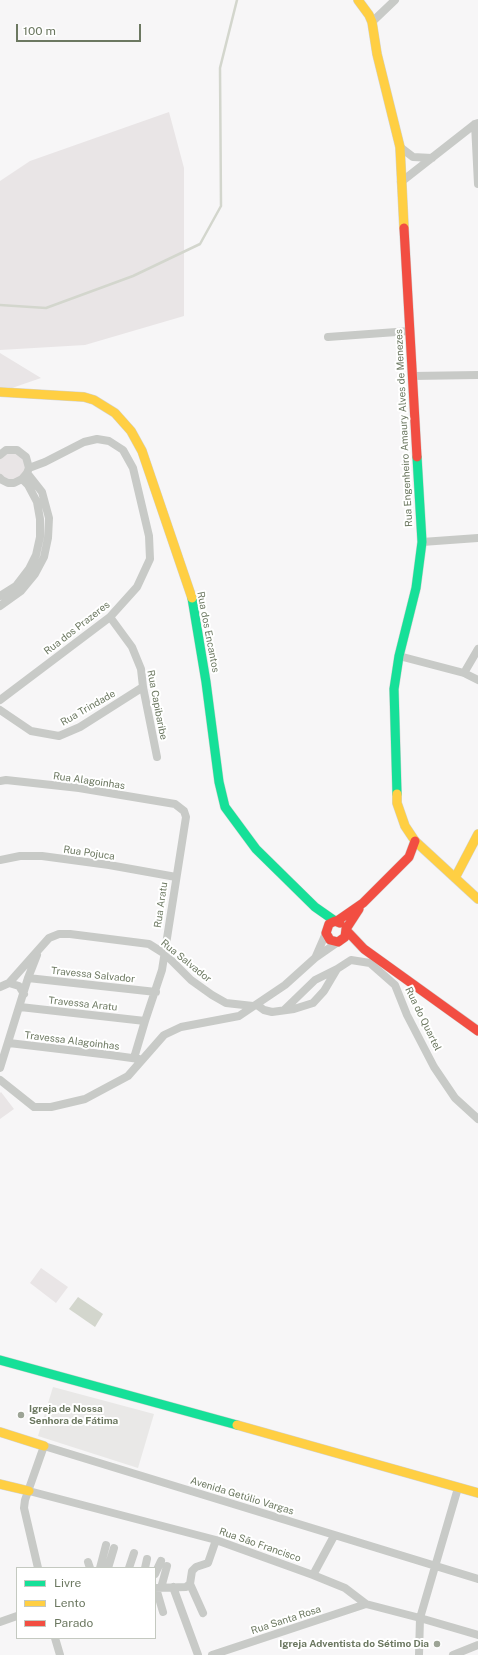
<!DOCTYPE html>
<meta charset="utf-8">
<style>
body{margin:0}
#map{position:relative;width:478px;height:1655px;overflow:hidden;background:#f7f6f7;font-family:"Public Sans",sans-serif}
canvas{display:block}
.legend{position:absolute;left:16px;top:1567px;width:140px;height:72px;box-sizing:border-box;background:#fff;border:1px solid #c4c9c0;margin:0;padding:5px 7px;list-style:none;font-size:12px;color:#6c7861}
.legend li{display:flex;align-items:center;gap:8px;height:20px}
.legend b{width:20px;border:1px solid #c4c9c0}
.scale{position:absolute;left:16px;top:24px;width:125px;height:18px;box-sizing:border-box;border:2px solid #6c7861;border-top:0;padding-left:5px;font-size:12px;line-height:14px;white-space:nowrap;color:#6c7861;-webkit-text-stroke:3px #fff;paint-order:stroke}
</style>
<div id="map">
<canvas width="478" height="1655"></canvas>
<ul class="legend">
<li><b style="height:5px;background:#16e098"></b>Livre</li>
<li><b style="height:5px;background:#ffcf43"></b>Lento</li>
<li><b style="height:5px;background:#f24e42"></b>Parado</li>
</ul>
<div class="scale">100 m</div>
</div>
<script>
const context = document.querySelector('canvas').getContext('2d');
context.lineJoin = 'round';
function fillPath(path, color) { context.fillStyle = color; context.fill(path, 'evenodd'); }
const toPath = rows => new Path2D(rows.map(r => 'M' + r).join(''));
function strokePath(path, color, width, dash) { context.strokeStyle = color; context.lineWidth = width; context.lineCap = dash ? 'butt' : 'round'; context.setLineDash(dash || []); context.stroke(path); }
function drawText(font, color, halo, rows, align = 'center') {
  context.font = font + ' "Public Sans",sans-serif'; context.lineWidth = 4; context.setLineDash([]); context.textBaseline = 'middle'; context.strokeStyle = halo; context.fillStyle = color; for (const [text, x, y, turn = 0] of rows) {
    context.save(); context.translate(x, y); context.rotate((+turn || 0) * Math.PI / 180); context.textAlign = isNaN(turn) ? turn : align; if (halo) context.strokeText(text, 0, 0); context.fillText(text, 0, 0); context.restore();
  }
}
fillPath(toPath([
 [53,1387,154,1414,138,1468,38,1436]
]), '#e9e8e7');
fillPath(toPath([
 [169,112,184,168,184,316,85,345,0,350,0,181,30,161],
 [0,353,41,378,12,388,0,387],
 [14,451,25,460,25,474,12,481,0,475,0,457],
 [1,1092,14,1109,0,1119,0,1093],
 [41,1268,68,1287,56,1303,30,1283]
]), '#e9e5e6');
fillPath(toPath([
 [78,1297,103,1314,95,1327,69,1309]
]), '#d3d6cd');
strokePath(toPath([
 [0,305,46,308,133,276,200,244,221,206,220,68,237,0]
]), '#d3d6cd', 2.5);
const fast = toPath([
 [192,598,206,682,219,782,225,807,256,849,315,907,335,921],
 [397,794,394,689,399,656,416,588,422,542,417,457],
 [0,1360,237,1425]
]);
const slow = toPath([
 [358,0,369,15,372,22,377,54,400,147,404,228],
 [0,392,84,397,94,400,115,413,131,431,142,451,192,598],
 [397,794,397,803,405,826,415,841,478,899],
 [455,878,478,834],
 [237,1425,478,1493],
 [0,1432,44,1446],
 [0,1484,29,1491]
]);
const jam = toPath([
 [404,228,417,457],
 [337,921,363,903,409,857,415,841],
 [340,923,335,921,329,924,326,933,330,940,338,942,345,937,346,929,359,909],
 [347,931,364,949,478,1031]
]);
strokePath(fast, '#d2d3d1', 10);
strokePath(slow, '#d2d3d1', 10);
strokePath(jam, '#d2d3d1', 10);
strokePath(toPath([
 [372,22,395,0],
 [475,124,478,184],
 [400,147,413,157,432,158],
 [401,182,475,124,478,123],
 [328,337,410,331],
 [412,376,478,375],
 [0,455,6,450,17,450,26,457,29,468,27,473,22,479,14,483,8,483,2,480,0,478],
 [422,542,478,538],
 [0,596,16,586,29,569,36,555,40,537,40,519,37,502,28,485,22,479],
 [0,606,21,591,35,574,44,557,48,538,49,518,42,492,27,473],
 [110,617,132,647,141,669,143,687,157,757],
 [399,656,464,673,478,680],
 [464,673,478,649],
 [0,700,110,617,137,587,150,559,149,536,133,468,123,450,109,441,97,439,84,442,45,462,29,468],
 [0,710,31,731,59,736,80,727,143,687],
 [0,781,6,780,79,788,175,804,184,811,186,817,162,970,145,1021,134,1058],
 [0,860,20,856,42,856,109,865,176,877],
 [316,956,326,933],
 [28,978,156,992],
 [9,983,19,986,24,994],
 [0,987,9,983,49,938,59,934,70,934,149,944,165,954,191,980,212,995,226,1003,253,1006],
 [257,1005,264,1010,272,1012,294,1009,313,1003,324,991,337,969,351,960,370,963,395,985,407,1015,434,1067,455,1098,478,1119],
 [20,1007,145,1021],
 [284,1010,315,980,337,969],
 [9,1043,110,1055,139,1059],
 [0,1068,28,978,37,955],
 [0,1080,34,1107,51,1107,85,1099,128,1076,164,1035,181,1027,239,1016,285,985,315,958,338,942],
 [29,1491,216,1540,313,1575,345,1588,366,1604,420,1618,478,1635],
 [88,1562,90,1568],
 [38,1568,24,1508,25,1500,44,1446,478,1579],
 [100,1568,106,1545],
 [108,1568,114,1548],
 [129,1568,134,1553],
 [145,1568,147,1559],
 [155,1574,161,1561],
 [313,1575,334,1536],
 [190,1584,203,1613],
 [173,1587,198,1655],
 [155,1588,186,1587,190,1584,192,1571,196,1567,208,1563,216,1540],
 [156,1588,163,1612],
 [161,1588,167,1566],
 [0,1622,17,1616],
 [55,1638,60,1655],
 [212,1655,366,1604],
 [419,1655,420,1618,458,1488],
 [453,1655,478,1645]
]), '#c8cac7', 8);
strokePath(fast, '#16e098', 9);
strokePath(slow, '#ffcf43', 9);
strokePath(jam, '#f24e42', 9);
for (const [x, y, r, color] of [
 [21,1415,4,"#9da496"],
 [437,1644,4,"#9da496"]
]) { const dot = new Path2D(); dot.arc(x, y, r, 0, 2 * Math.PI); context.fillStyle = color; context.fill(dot); strokePath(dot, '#fff', 1.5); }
drawText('10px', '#6c7861', '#fff', [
 ["Rua Engenheiro Amaury Alves de Menezes",404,428,-93],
 ["Rua dos Prazeres",77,628,-38],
 ["Rua dos Encantos",208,632,79],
 ["Rua Capibaribe",157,705,79],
 ["Rua Trindade",88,708,-30],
 ["Rua Alagoinhas",89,781,8],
 ["Rua Pojuca",89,853,8],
 ["Rua Aratu",161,905,-82],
 ["Rua Salvador",186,961,39],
 ["Travessa Salvador",93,975,6],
 ["Travessa Aratu",83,1004,6],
 ["Rua do Quartel",423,1019,64],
 ["Travessa Alagoinhas",72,1041,7],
 ["Avenida Getúlio Vargas",242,1496,17],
 ["Rua São Francisco",260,1545,19],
 ["Rua Santa Rosa",286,1620,-18]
]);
drawText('bold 10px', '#6c7861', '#fff', [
 ["Igreja de Nossa",29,1409],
 ["Senhora de Fátima",29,1421],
 ["Igreja Adventista do Sétimo Dia",429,1644,"right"]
], 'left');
</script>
